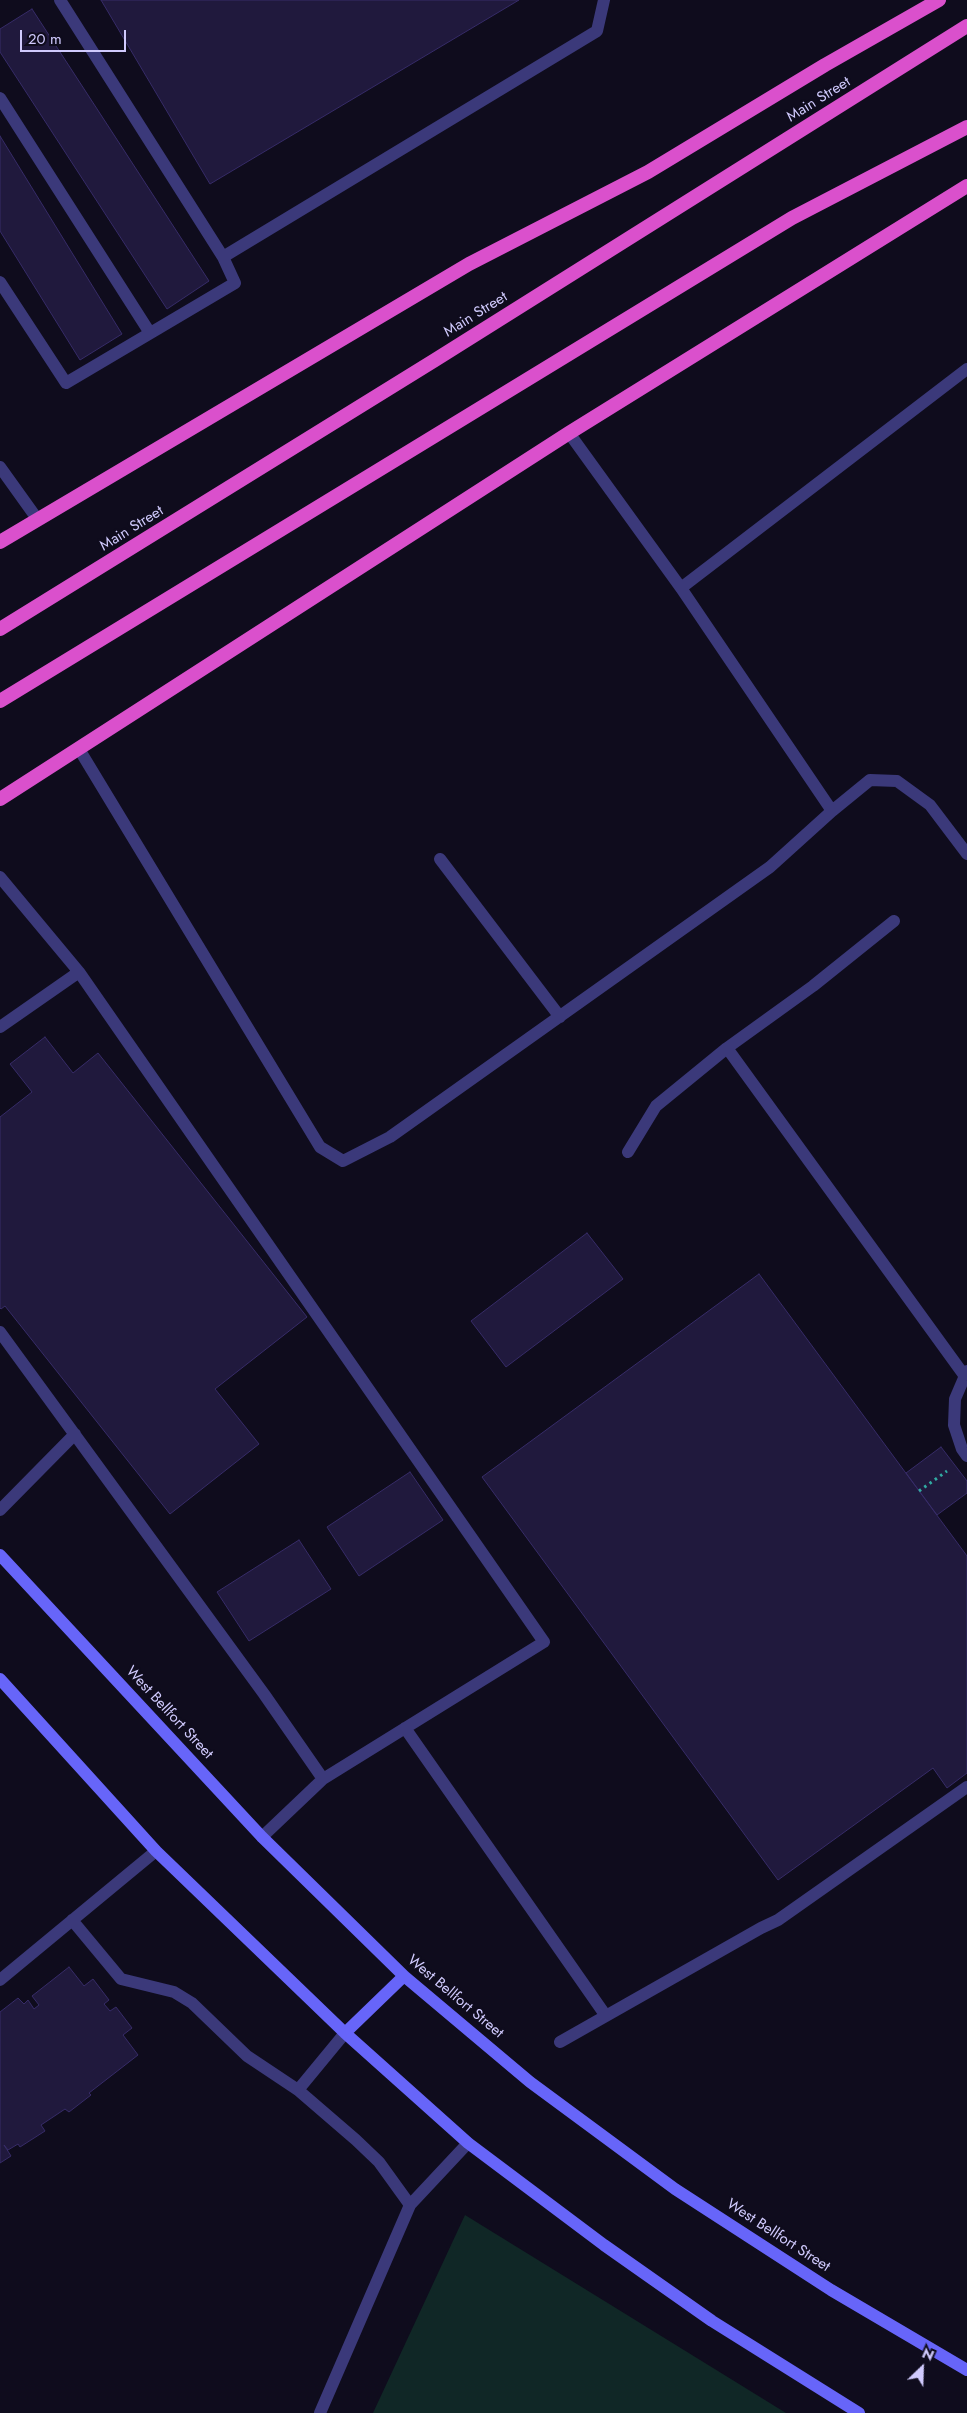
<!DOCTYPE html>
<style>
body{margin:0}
#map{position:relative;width:967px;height:2413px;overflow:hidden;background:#0f0c1d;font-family:Jost,sans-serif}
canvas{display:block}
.north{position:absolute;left:897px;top:2343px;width:50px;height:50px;-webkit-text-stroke:4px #0f0c1d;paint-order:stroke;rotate:24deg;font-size:14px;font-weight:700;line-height:20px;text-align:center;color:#d0cafd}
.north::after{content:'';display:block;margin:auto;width:18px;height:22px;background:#d0cafd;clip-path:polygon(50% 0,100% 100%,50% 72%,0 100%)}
.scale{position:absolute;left:20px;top:30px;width:106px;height:22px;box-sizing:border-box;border:2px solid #d0cafd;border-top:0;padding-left:6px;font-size:15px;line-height:18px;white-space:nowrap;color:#d0cafd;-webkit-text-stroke:4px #0f0c1d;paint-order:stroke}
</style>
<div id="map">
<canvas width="967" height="2413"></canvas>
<div class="north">N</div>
<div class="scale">20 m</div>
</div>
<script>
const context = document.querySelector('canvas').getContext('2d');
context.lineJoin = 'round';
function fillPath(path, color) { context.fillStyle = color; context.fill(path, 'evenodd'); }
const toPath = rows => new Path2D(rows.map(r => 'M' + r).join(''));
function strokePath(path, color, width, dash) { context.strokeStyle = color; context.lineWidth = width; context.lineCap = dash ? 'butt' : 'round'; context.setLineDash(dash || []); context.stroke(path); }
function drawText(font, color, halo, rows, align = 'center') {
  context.font = font + ' Jost,sans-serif'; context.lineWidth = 4.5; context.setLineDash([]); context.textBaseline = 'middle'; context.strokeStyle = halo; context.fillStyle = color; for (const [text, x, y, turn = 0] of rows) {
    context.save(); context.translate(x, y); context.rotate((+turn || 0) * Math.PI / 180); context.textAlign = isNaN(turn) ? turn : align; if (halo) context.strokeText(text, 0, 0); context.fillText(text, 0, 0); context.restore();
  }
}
fillPath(toPath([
 [465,2215,786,2413,373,2413]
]), '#102726');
const building = toPath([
 [101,0,519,0,210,184,101,0],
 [32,9,209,281,167,309,0,52,0,29,32,9],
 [0,136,122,334,80,360,0,231,0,136],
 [45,1037,73,1073,98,1053,307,1317,215,1389,259,1444,170,1514,5,1306,1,1309,0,1308,0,1117,32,1092,10,1064,45,1037],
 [587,1233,623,1279,506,1367,471,1321,587,1233],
 [759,1274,967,1556,967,1773,947,1788,933,1768,778,1880,482,1477,759,1274],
 [941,1447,967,1481,967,1493,937,1515,906,1473,941,1447],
 [410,1472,443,1520,359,1576,327,1527,410,1472],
 [299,1540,331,1589,249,1641,217,1592,299,1540],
 [69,1967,84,1986,93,1979,109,2000,104,2004,110,2011,116,2007,132,2028,123,2035,138,2055,89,2093,91,2095,69,2112,65,2109,41,2125,45,2131,20,2147,18,2144,8,2150,4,2145,11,2156,0,2163,0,2012,18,1998,24,2004,28,2000,34,2009,39,2005,32,1996,69,1967]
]);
fillPath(building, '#20193d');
strokePath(building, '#372c68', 1);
strokePath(toPath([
 [919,1491,947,1471]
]), '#31aaa2', 3, [2.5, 4]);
strokePath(toPath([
 [0,98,150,333],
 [223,257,597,31,604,0],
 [0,282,66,383,235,283,223,257,60,0],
 [0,467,38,520],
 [681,588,967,369],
 [79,749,320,1147,343,1161,390,1137,770,867,832,811,681,588,569,433],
 [832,811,870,780,897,781,930,805,967,854],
 [440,859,560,1017],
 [0,877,79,972,544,1642,323,1779,262,1837],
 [0,1027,79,972],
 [727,1048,964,1375],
 [628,1152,656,1106,727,1048,813,986,894,921],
 [0,1332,264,1694,323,1779],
 [967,1371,955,1399,954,1425,962,1449,967,1456],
 [0,1510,75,1434],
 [405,1728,606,2016],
 [72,1920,121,1979,174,1992,192,2003,247,2056,298,2090,356,2140,379,2162,410,2205],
 [0,1980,156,1851],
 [560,2042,761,1928,778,1920,967,1787],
 [298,2090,345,2033],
 [320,2413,410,2205,468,2143]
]), '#3b397a', 12);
strokePath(toPath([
 [0,1555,262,1837,404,1976,530,2082,675,2189,831,2290,967,2370],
 [0,1679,156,1851,345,2033,468,2143,604,2245,712,2321,859,2413],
 [345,2033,404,1976]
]), '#6765f9', 12);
strokePath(toPath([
 [0,542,469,264,648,172,825,65,939,0],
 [0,629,435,360,967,26],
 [0,701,792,218,967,127],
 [0,799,569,433,967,186]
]), '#da50cc', 14);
drawText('15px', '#d0cafd', '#0f0c1d', [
 ["Main Street",819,100,-32],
 ["Main Street",476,315,-32],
 ["Main Street",132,529,-32],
 ["West Bellfort Street",169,1713,47],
 ["West Bellfort Street",455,1997,40],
 ["West Bellfort Street",778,2236,33]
]);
</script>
